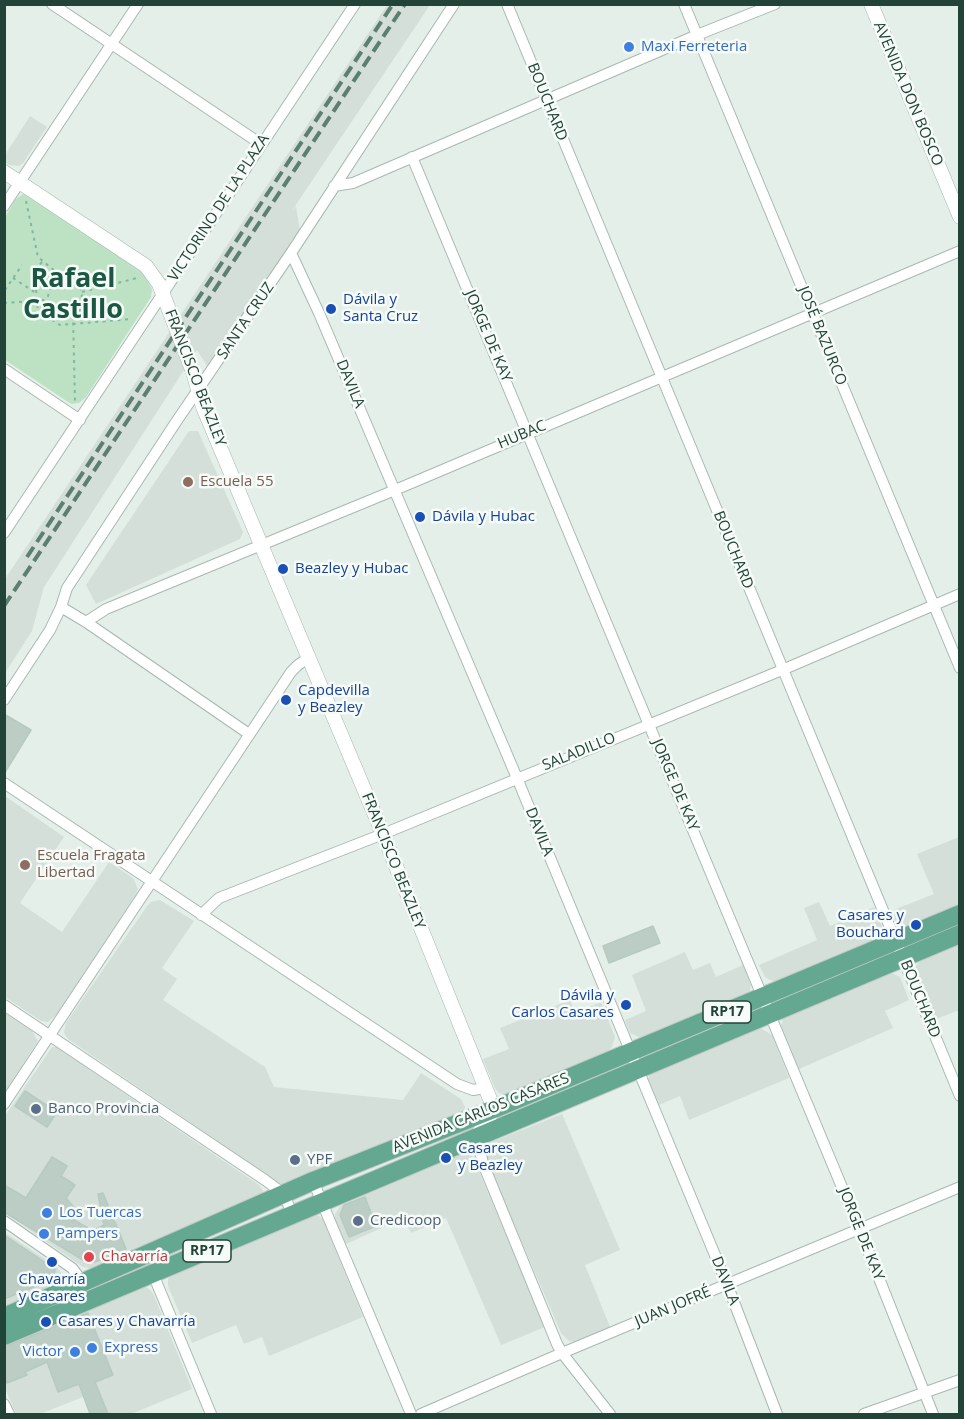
<!DOCTYPE html>
<meta charset="utf-8">
<style>
body{margin:0}
#map{position:relative;width:964px;height:1419px;overflow:hidden;background:#e5efea;font-family:"Open Sans",sans-serif}
canvas{display:block}
.frame{position:absolute;inset:0;border:6px solid #224337;pointer-events:none}
</style>
<div id="map">
<canvas width="964" height="1419"></canvas>
<div class="frame"></div>
</div>
<script>
const context = document.querySelector('canvas').getContext('2d');
context.lineJoin = 'round';
function fillPath(path, color) { context.fillStyle = color; context.fill(path, 'evenodd'); }
const toPath = rows => new Path2D(rows.map(r => 'M' + r).join(''));
function strokePath(path, color, width, dash) { context.strokeStyle = color; context.lineWidth = width; context.lineCap = dash ? 'butt' : 'round'; context.setLineDash(dash || []); context.stroke(path); }
function drawText(font, color, halo, rows, align = 'center') {
  context.font = font + ' "Open Sans",sans-serif'; context.lineWidth = 5; context.setLineDash([]); context.textBaseline = 'middle'; context.strokeStyle = halo; context.fillStyle = color; for (const [text, x, y, turn = 0] of rows) {
    context.save(); context.translate(x, y); context.rotate((+turn || 0) * Math.PI / 180); context.textAlign = isNaN(turn) ? turn : align; if (halo) context.strokeText(text, 0, 0); context.fillText(text, 0, 0); context.restore();
  }
}
fillPath(toPath([
 [387,5,430,5,291,212,296,206,300,231,209,369,197,350,44,587,32,631,5,673,5,579],
 [30,116,47,127,23,163,19,166,9,165,5,162,5,155],
 [189,431,198,431,243,532,240,539,96,604,86,585],
 [5,796,64,837,20,903,62,932,109,862,133,878,138,889,136,894,57,1014,48,1022,41,1021,5,997],
 [959,837,959,906,906,930,900,928,896,925,891,911,934,894,917,854],
 [160,900,194,921,162,968,177,979,163,1000,265,1067,274,1087,403,1100,421,1073,461,1099,465,1107,464,1113,285,1187,68,1039,64,1033,66,1023,147,906,151,902],
 [819,902,830,926,874,907,884,931,883,936,877,941,776,983,765,977,759,965,817,940,804,908],
 [959,944,959,1010,934,1020,915,973,916,966,920,961],
 [685,952,693,970,710,963,716,977,743,965,751,985,750,990,746,995,644,1037,639,1037,630,1033,625,1020,646,1011,632,975],
 [888,973,894,974,900,977,909,1000,885,1011,893,1028,799,1069,781,1026,783,1019,788,1015],
 [570,1000,575,1013,601,1002,615,1037,612,1047,607,1052,505,1095,499,1093,495,1088,483,1059,509,1049,500,1028],
 [5,1013,32,1031,38,1041,5,1093],
 [756,1028,762,1029,772,1035,789,1078,689,1120,680,1096,659,1105,648,1079,651,1072],
 [52,1047,56,1047,259,1185,263,1191,262,1196,93,1269,83,1267,5,1213,5,1116],
 [562,1114,620,1250,585,1265,610,1327,573,1342,569,1341,561,1333,486,1159,487,1145,492,1142],
 [469,1152,473,1157,545,1327,501,1345,446,1218,411,1233,404,1218,346,1244,335,1219,335,1214,340,1206,463,1153],
 [313,1214,319,1216,323,1220,363,1317,269,1356,262,1337,244,1344,236,1325,192,1343,168,1286,168,1279,173,1274],
 [4,1232,56,1266,61,1273,61,1278,54,1287,4,1307],
 [143,1286,148,1288,153,1293,192,1389,131,1414,90,1414,83,1397,40,1414,16,1414,5,1388,4,1343]
]), '#d3dfd8');
fillPath(toPath([
 [23,194,31,196,143,273,152,289,151,297,86,397,79,403,71,404,5,360,5,217,16,199]
]), '#bce2c3');
const building = toPath([
 [4,714,31,730,4,774,4,714],
 [653,926,660,943,609,963,603,946,653,926],
 [25,1091,57,1112,47,1127,15,1106,25,1091],
 [52,1157,67,1166,61,1176,75,1185,66,1198,77,1211,72,1219,93,1231,104,1225,98,1194,103,1193,126,1249,95,1262,83,1260,4,1212,4,1185,26,1198,52,1157],
 [365,1197,376,1226,349,1237,340,1215,344,1205,365,1197],
 [4,1235,55,1269,54,1279,4,1299,4,1235],
 [88,1313,113,1375,95,1382,108,1414,90,1414,79,1384,58,1392,47,1362,25,1372,27,1375,7,1383,4,1377,4,1347,88,1313]
]);
fillPath(building, '#bccdc5');
strokePath(building, '#b6cac0', 1.5);
const minor = toPath([
 [52,4,261,144],
 [507,4,960,1096],
 [684,4,960,668],
 [412,157,859,1228,933,1414],
 [334,186,353,183,697,35,775,4],
 [4,206,138,4],
 [291,253,319,313,517,778,727,1284,777,1414],
 [4,369,80,420],
 [4,533,355,4],
 [61,607,86,622,249,734],
 [86,622,106,609,395,490,960,251],
 [4,700,50,630,61,607,67,588,176,422,291,253,454,4],
 [4,783,457,1084,473,1090,485,1088],
 [201,915,219,898,383,834,782,670,960,594],
 [4,1005,265,1180,284,1194,292,1214],
 [4,1104,291,672,298,665,308,658],
 [476,1138,484,1166,557,1344,562,1353,610,1414],
 [313,1181,411,1414],
 [4,1221,72,1268,85,1285],
 [153,1274,211,1414],
 [4,1404,9,1414],
 [421,1414,562,1353,960,1187],
 [864,1414,960,1380]
]);
const tertiary = toPath([
 [871,4,960,217],
 [4,172,146,266,159,284,193,372,203,407,383,834,494,1109,476,1138]
]);
const primary = toPath([
 [4,1317,313,1181,494,1109,960,914],
 [4,1336,960,934]
]);
strokePath(minor, '#a7b8b1', 12);
strokePath(tertiary, '#a7b8b1', 15);
strokePath(primary, '#c1cac7', 20);
strokePath(toPath([
 [26,201,38,257,61,276],
 [42,262,37,268,35,277,38,311,60,325,132,319],
 [63,275,71,277,76,280,82,292,81,309,73,315,59,313,53,309,47,300,51,285,63,275],
 [13,278,36,293],
 [5,290,22,265],
 [82,292,137,278],
 [4,303,46,300],
 [73,315,75,402]
]), '#82b6a1', 2, [3, 4.5]);
strokePath(minor, '#fff', 10);
strokePath(tertiary, '#fff', 14);
strokePath(primary, '#65a891', 18);
strokePath(toPath([
 [27,557,393,4],
 [4,606,405,4]
]), '#5d7e72', 4, [12, 6]);
for (const [x, y, r, color] of [
 [629,47,6,"#3f7fe0"],
 [331,309,6,"#1a4fb4"],
 [188,482,6,"#8d6e63"],
 [420,517,6,"#1a4fb4"],
 [283,569,6,"#1a4fb4"],
 [286,700,6,"#1a4fb4"],
 [25,865,6,"#8d6e63"],
 [916,925,6,"#1a4fb4"],
 [626,1005,6,"#1a4fb4"],
 [36,1109,6,"#5c6f8a"],
 [446,1158,6,"#1a4fb4"],
 [295,1160,6,"#5c6f8a"],
 [47,1213,6,"#3f7fe0"],
 [358,1221,6,"#5c6f8a"],
 [44,1234,6,"#3f7fe0"],
 [89,1257,6,"#e0444e"],
 [52,1262,6,"#1a4fb4"],
 [46,1322,6,"#1a4fb4"],
 [92,1348,6,"#3f7fe0"],
 [75,1352,6,"#3f7fe0"]
]) { const dot = new Path2D(); dot.arc(x, y, r, 0, 2 * Math.PI); context.fillStyle = color; context.fill(dot); strokePath(dot, '#f6fbf8', 2); }
for (const [x, y, w] of [
 [727,1012,48],
 [207,1251,48]
]) { const box = new Path2D(); box.roundRect(x - w / 2, y - 11, w, 22, 4.5); context.fillStyle = '#f6fbf8'; context.fill(box); strokePath(box, '#224337', 1.5); }
drawText('bold 14px', '#224337', null, [
 ["RP17",727,1012],
 ["RP17",207,1251]
]);
drawText('15px', '#366cbe', '#f6fbf8', [
 ["Maxi Ferreteria",641,47],
 ["Los Tuercas",59,1213],
 ["Pampers",56,1234],
 ["Express",104,1348],
 ["Victor",63,1352,"right"]
], 'left');
drawText('15px', '#224337', '#f6fbf8', [
 ["AVENIDA DON BOSCO",908,94,67],
 ["BOUCHARD",547,102,68],
 ["VICTORINO DE LA PLAZA",219,208,-57],
 ["SANTA CRUZ",246,321,-56],
 ["JORGE DE KAY",488,336,67],
 ["JOSÉ BAZURCO",822,336,68],
 ["FRANCISCO BEAZLEY",195,378,69],
 ["DAVILA",350,384,67],
 ["HUBAC",522,435,-23],
 ["BOUCHARD",733,550,68],
 ["SALADILLO",579,752,-22],
 ["JORGE DE KAY",675,785,67],
 ["DAVILA",539,832,68],
 ["FRANCISCO BEAZLEY",393,861,68],
 ["BOUCHARD",920,999,68],
 ["AVENIDA CARLOS CASARES",481,1113,-22],
 ["JORGE DE KAY",861,1234,68],
 ["DAVILA",725,1281,68],
 ["JUAN JOFRÉ",673,1307,-23]
]);
drawText('15px', '#164399', '#f6fbf8', [
 ["Dávila y",343,300],
 ["Santa Cruz",343,317],
 ["Dávila y Hubac",432,517],
 ["Beazley y Hubac",295,569],
 ["Capdevilla",298,691],
 ["y Beazley",298,708],
 ["Casares y",904,916,"right"],
 ["Bouchard",904,933,"right"],
 ["Dávila y",614,996,"right"],
 ["Carlos Casares",614,1013,"right"],
 ["Casares",458,1149],
 ["y Beazley",458,1166],
 ["Chavarría",52,1280,"center"],
 ["y Casares",52,1297,"center"],
 ["Casares y Chavarría",58,1322]
], 'left');
drawText('15px', '#785e54', '#f6fbf8', [
 ["Escuela 55",200,482],
 ["Escuela Fragata",37,856],
 ["Libertad",37,873]
], 'left');
drawText('15px', '#4e5e75', '#f6fbf8', [
 ["Banco Provincia",48,1109],
 ["YPF",307,1160],
 ["Credicoop",370,1221]
], 'left');
drawText('15px', '#be3a42', '#f6fbf8', [
 ["Chavarría",101,1257]
], 'left');
drawText('bold 27px', '#1b5844', '#f6fbf8', [
 ["Rafael",73,279],
 ["Castillo",73,310]
]);
</script>
